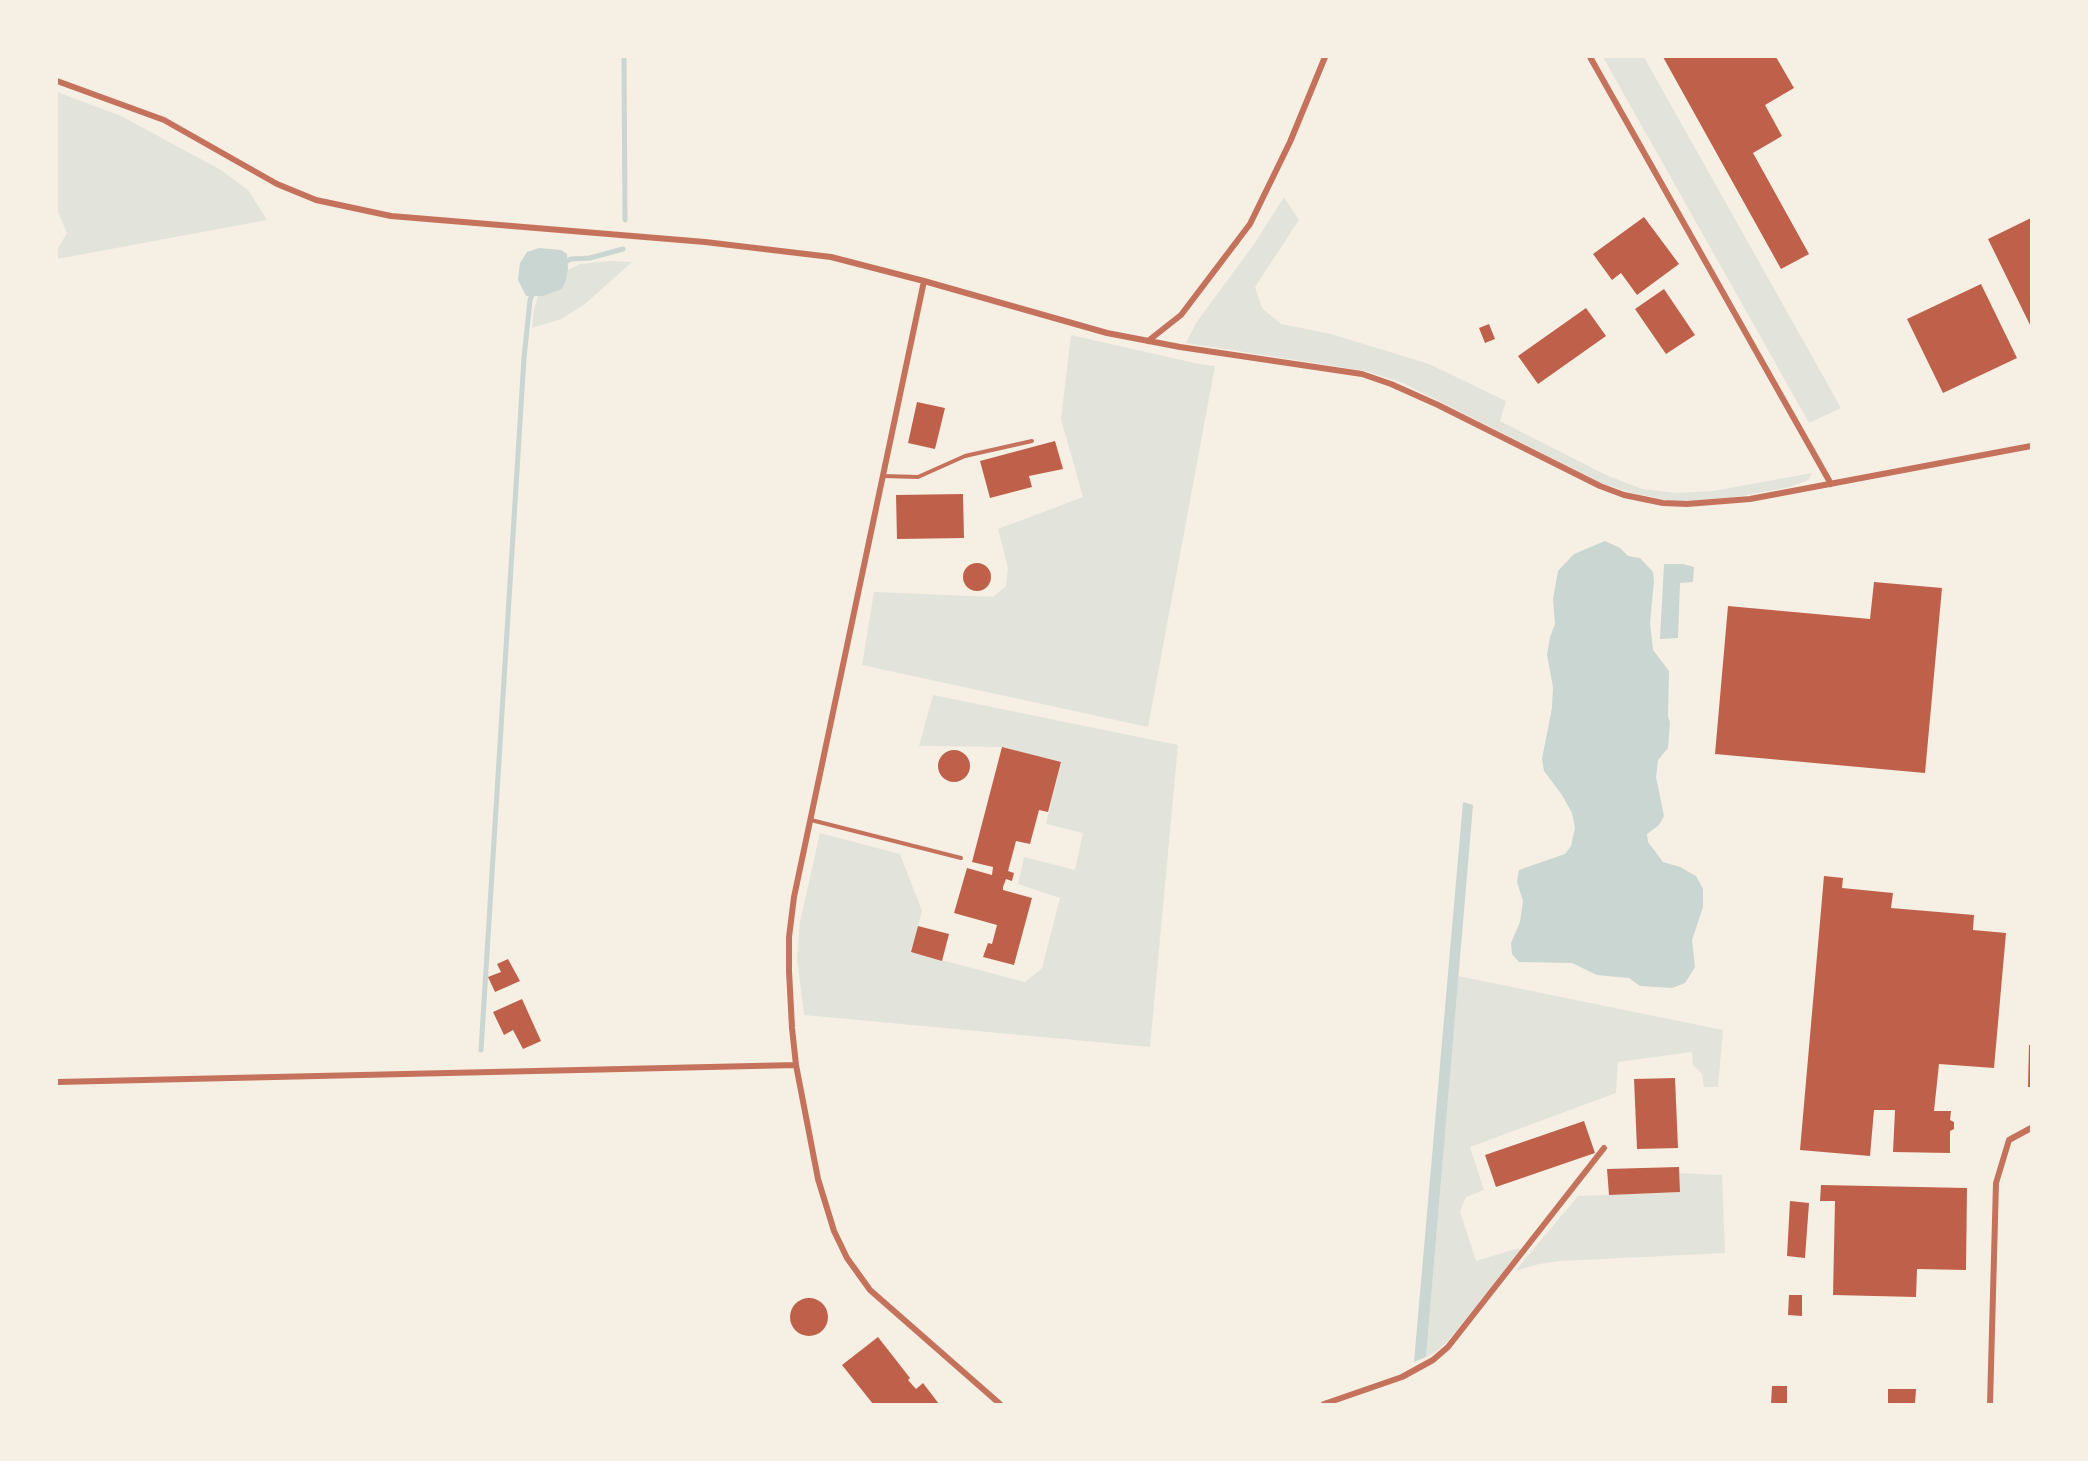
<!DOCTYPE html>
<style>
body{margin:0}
#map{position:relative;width:2088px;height:1461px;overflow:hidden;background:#f6efe4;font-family:"Roboto Condensed",sans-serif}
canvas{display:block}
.frame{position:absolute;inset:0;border:58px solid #f6efe4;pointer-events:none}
</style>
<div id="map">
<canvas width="2088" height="1461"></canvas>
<div class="frame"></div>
</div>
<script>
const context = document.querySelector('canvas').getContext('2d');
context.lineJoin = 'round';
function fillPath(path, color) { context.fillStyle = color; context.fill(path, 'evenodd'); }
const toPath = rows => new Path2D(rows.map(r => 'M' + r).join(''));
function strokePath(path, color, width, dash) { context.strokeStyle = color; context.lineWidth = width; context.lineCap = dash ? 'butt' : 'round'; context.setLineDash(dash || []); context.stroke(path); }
fillPath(toPath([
 [1603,57,1644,57,1841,408,1809,423],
 [57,92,121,116,221,170,248,190,267,220,57,259,57,250,67,233,57,210],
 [1284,197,1299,220,1255,287,1262,308,1281,324,1331,334,1429,364,1506,401,1500,421,1606,475,1642,489,1676,493,1713,491,1812,473,1808,480,1790,487,1725,499,1678,502,1632,493,1601,483,1403,383,1366,371,1186,343,1196,323,1254,244],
 [611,261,632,262,585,304,561,319,532,328,534,310,538,296,543,296,566,280,568,270,580,264],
 [1071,335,1199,364,1215,366,1148,727,862,665,874,592,993,597,1006,586,1008,568,998,529,1083,497,1061,419],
 [933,695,1178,745,1150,1047,804,1015,797,958,800,922,820,833,900,854,922,911,911,952,1025,982,1042,968,1060,898,1018,884,1024,857,1075,870,1083,833,1046,824,1061,763,1002,747,919,746],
 [1458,976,1723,1030,1718,1087,1704,1087,1702,1074,1693,1065,1692,1052,1618,1062,1616,1093,1470,1147,1484,1190,1466,1197,1460,1211,1476,1261,1519,1248,1520,1251,1448,1341,1434,1353,1426,1357],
 [1679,1173,1722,1175,1725,1253,1561,1261,1539,1264,1515,1271,1578,1196,1680,1192]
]), '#e2e4dc');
fillPath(toPath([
 [539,248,561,250,567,254,568,270,566,280,562,289,543,296,526,296,518,280,520,263,527,252],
 [1605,541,1620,548,1628,556,1640,558,1653,572,1654,581,1650,622,1653,650,1669,671,1668,717,1670,722,1668,748,1658,760,1656,777,1664,816,1659,825,1647,834,1648,842,1663,862,1680,867,1696,876,1703,889,1703,907,1692,940,1695,967,1685,983,1672,988,1640,986,1629,978,1597,975,1572,963,1519,962,1512,954,1511,943,1520,922,1523,901,1517,882,1519,870,1565,854,1571,846,1575,828,1572,813,1562,795,1544,771,1542,759,1552,708,1553,687,1547,655,1550,637,1555,624,1553,599,1558,571,1574,554],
 [1664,564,1683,564,1694,567,1693,582,1680,583,1678,638,1660,639],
 [1463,802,1473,805,1426,1357,1414,1362]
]), '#c9d6d2');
strokePath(toPath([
 [624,57,625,220],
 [561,264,571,259,590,258,623,249],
 [481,1050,524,358,530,300,534,290]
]), '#c9d6d2', 5);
fillPath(toPath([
 [1663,57,1776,57,1794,88,1765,105,1782,136,1753,153,1809,254,1781,269],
 [1644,217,1679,264,1637,295,1621,273,1612,280,1593,254],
 [2031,218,2031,327,1988,239],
 [1981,284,2017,358,1943,393,1907,319],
 [1664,289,1695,335,1666,354,1635,309],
 [1586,308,1606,336,1538,384,1518,356],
 [1489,324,1495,339,1485,343,1479,328],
 [917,402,945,408,935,449,908,443],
 [1055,441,1063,469,1029,476,1032,487,990,498,980,461],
 [963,494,964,538,897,539,896,495],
 '963 577a14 14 0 1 1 28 0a14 14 0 1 1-28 0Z',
 [1874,582,1942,588,1925,773,1715,754,1728,606,1870,619],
 [1002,747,1061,762,1048,812,1039,810,1030,844,1016,841,1008,871,1014,873,1012,881,1006,879,1003,887,1003,890,1032,898,1014,965,983,957,988,943,992,944,997,925,954,913,967,868,992,875,993,867,972,862],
 '938 766a16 16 0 1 1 32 0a16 16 0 1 1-32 0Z',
 [1824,876,1843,878,1842,888,1893,893,1891,908,1974,915,1973,930,2006,933,1994,1068,1939,1064,1934,1111,1951,1111,1950,1120,1954,1122,1954,1129,1950,1131,1950,1153,1893,1152,1895,1110,1874,1110,1870,1156,1800,1150],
 [918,926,949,934,942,961,911,952],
 [508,959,520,981,495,992,488,977,501,972,497,964],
 [522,999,541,1041,523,1049,513,1030,504,1035,493,1012],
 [2029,1045,2031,1045,2031,1087,2028,1087],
 [1675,1078,1678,1148,1637,1149,1634,1079],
 [1584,1121,1595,1153,1496,1187,1485,1155],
 [1679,1167,1680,1192,1609,1195,1607,1169],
 [1821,1185,1967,1188,1966,1270,1917,1269,1916,1297,1833,1295,1835,1201,1820,1201],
 [1790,1201,1809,1203,1805,1258,1787,1256],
 [1789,1295,1802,1295,1802,1316,1788,1315],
 '790 1317a19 19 0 1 1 38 0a19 19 0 1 1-38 0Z',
 [878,1337,910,1378,908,1380,916,1389,923,1383,939,1404,873,1404,842,1365],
 [1772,1386,1787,1386,1787,1404,1771,1404],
 [1888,1389,1916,1389,1915,1404,1888,1404]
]), '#bf614a');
strokePath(toPath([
 [883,476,918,477,965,456,1032,441],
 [811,820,961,858]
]), '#c5725c', 4);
strokePath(toPath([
 [1590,57,1831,484],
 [57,81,164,120,277,184,316,200,391,216,705,242,831,257,924,281,1107,333,1180,347,1362,374,1391,384,1438,405,1600,486,1624,495,1663,503,1687,504,1750,499,2031,446],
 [924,281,794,897,789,937,789,971,792,1028,796,1065,818,1179,834,1231,847,1258,870,1290,1000,1404],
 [1148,341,1181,315,1250,224,1290,142,1325,57],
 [57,1082,796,1065],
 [1324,1404,1402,1377,1433,1360,1448,1347,1604,1148],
 [1990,1404,1996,1183,2009,1140,2031,1128]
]), '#c5725c', 6);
</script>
